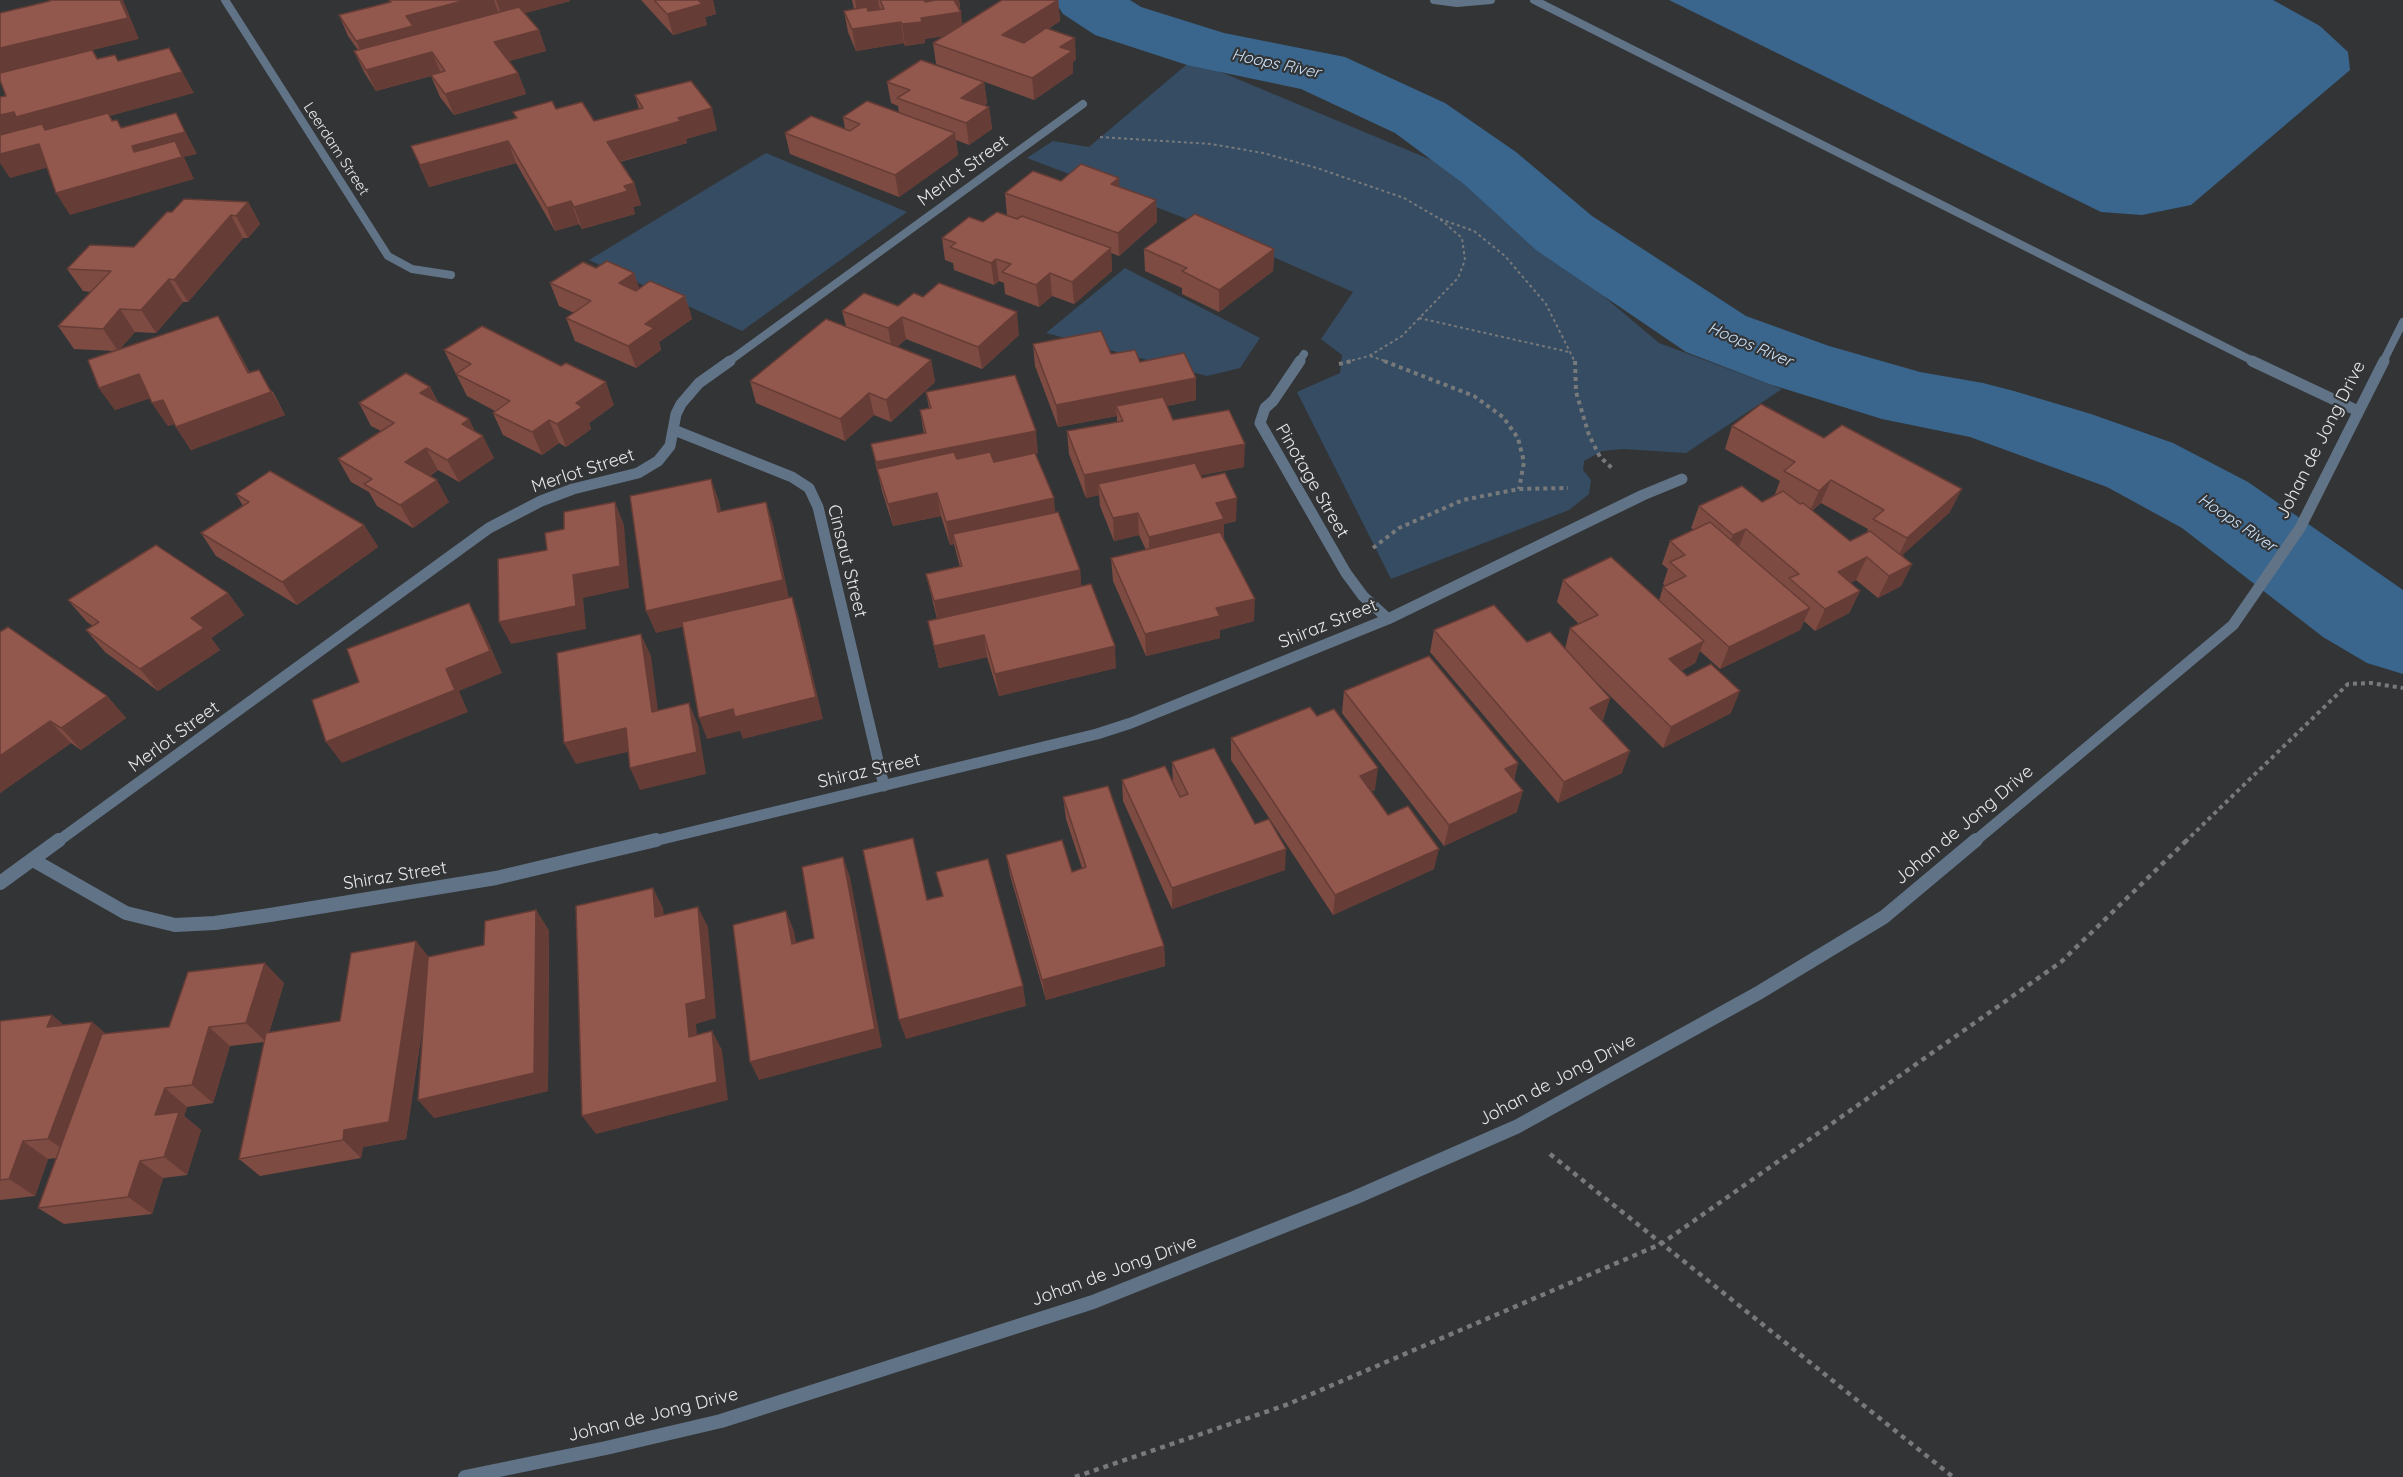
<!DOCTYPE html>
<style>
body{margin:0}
canvas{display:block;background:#323436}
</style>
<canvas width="2403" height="1477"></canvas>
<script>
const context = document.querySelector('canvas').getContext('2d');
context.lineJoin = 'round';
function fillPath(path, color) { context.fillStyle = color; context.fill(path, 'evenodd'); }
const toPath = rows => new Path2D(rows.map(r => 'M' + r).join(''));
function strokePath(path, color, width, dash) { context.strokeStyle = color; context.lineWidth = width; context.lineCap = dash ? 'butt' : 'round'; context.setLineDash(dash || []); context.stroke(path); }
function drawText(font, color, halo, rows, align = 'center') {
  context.font = font + ' Quicksand,sans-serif'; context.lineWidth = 4.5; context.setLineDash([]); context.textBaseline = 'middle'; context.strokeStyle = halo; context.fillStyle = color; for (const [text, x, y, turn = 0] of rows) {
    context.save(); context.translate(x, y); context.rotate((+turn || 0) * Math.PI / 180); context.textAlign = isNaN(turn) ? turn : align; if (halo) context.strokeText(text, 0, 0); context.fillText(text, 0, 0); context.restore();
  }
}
fillPath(toPath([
 [1192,60,1453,169,1659,343,1782,389,1686,453,1623,449,1602,451,1584,461,1583,470,1591,480,1589,494,1569,510,1391,579,1297,392,1340,373,1342,355,1321,339,1353,292,1182,217,1027,158,1053,141,1089,147],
 [766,153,907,212,742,331,589,260],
 [1125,268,1260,338,1240,368,1207,376,1046,333]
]), '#354c63');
fillPath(toPath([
 [1669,0,2273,0,2320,26,2348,52,2350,70,2191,205,2142,215,2101,212]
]), '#3a658c');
fillPath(toPath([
 [1054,0,1130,0,1141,7,1224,33,1345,57,1445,103,1516,152,1592,216,1746,316,1829,346,1920,372,1983,383,2014,391,2091,414,2173,443,2248,482,2403,590,2403,674,2367,663,2323,637,2182,528,2107,487,1970,437,1882,419,1769,384,1686,352,1536,250,1464,184,1395,133,1301,89,1187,65,1095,35,1063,14,1054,0]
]), '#3a658c');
strokePath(toPath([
 [1100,137,1211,144,1263,153,1317,168,1404,198,1440,219,1462,238,1465,260,1458,278,1402,336,1369,356,1346,362],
 [1440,219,1474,231,1505,256,1546,304,1575,362],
 [1419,318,1569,352],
 [1370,356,1388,362]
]), '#77797b', 2, [3, 3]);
strokePath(toPath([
 [1384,361,1474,396,1503,417,1518,438,1524,462,1519,489],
 [1575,361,1576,392,1589,435,1600,457,1612,468],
 [1339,364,1352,361],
 [1373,548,1399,528,1463,500,1519,489,1568,488],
 [2185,842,2348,684,2371,683,2403,688]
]), '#77797b', 4, [4, 4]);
strokePath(toPath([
 [1550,1154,1953,1477],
 [1075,1477,1286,1405,1661,1244,2061,962,2187,840]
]), '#77797b', 4.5, [5, 5]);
strokePath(toPath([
 [1434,0,1457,3,1491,0],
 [1534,0,2255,362]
]), '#617386', 8);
strokePath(toPath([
 [2252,361,2358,411]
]), '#617386', 11);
strokePath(toPath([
 [225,0,388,256,412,269,451,275],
 [728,362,1083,104],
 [1299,362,1304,354]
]), '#617386', 8);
strokePath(toPath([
 [1300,361,1273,401,1265,408,1260,423,1346,573,1363,596,1388,619],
 [674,430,792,477,809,488,818,507,884,786],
 [57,842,489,528,541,501,573,489,638,473,658,461,670,446,676,414,681,404,699,383,730,361],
 [650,842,1097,734,1131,723,1388,619,1643,495,1682,479]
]), '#617386', 11);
strokePath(toPath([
 [33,860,126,913,175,925,215,923,270,915,496,878,656,840],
 [0,883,59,840]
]), '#617386', 14);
strokePath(toPath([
 [2383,362,2403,322]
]), '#617386', 8);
strokePath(toPath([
 [1974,842,2233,625,2300,528,2384,361]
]), '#617386', 11);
strokePath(toPath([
 [465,1477,606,1448,721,1421,1093,1302,1354,1198,1516,1127,1760,992,1884,917,1976,840]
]), '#617386', 14);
fillPath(toPath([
 [389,0,570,0,570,1,525,13,539,30,546,51,509,61,518,73,526,94,454,115,440,97,431,76,376,91,364,72,354,51,358,50,348,36,339,15,390,2],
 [641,0,713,0,716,14,705,17,707,25,673,35],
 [852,0,959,0,960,7,959,8,962,24,1058,0,1060,21,1048,29,1076,59,1073,62,1073,73,1034,100,936,64,933,43,944,36,925,39,925,43,905,46,904,43,856,51,848,32,844,11,854,9],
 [887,82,984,82,987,103,984,106,989,107,992,129,969,145,956,140,958,155,899,197,790,154,785,133,845,129,843,117,899,113,898,106,891,103],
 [635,95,717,130,686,139,687,143,620,162,634,183,641,205,633,207,635,214,582,229,579,224,555,231,516,163,429,187,411,146,516,118,513,112,556,109,594,121,639,109],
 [1061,181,1120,187,1156,200,1157,222,1119,256,1111,253,1112,271,1074,304,1052,296,1039,307,1005,294,1004,283,999,281,994,285,954,270,953,263,945,260,942,238,983,222,1018,219,1007,215,1005,193],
 [248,202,260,224,248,238,243,238,188,302,183,302,156,333,135,332,119,350,218,316,231,338,250,373,273,392,285,415,191,450,174,424,168,426,152,403,150,398,115,410,99,388,115,351,74,349,58,326,91,292,83,291,67,269,134,247,172,212],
 [1144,249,1274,249,1273,271,1219,312,1182,294,1182,288,1145,271],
 [550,283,640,289,685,296,692,319,659,342,661,350,636,368,575,341,566,318,574,313,559,306],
 [898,306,1019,335,982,369,906,339,897,347,931,360,935,382,891,422,874,415,845,441,756,403,750,381,846,326,842,311],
 [1033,344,1140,362,1196,378,1196,400,1167,406,1173,420,1244,467,1201,475,1236,521,1224,524,1224,540,1254,621,1220,630,1220,638,1146,656,1113,581,1111,558,1146,550,1139,535,1114,541,1100,506,1099,495,1086,498,1069,454,1067,431,1117,422,1117,416,1058,427,1035,366],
 [444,350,614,405,589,423,591,429,566,447,559,443,542,455,503,435,493,413,495,411,467,396],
 [430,387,438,402,475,431,494,458,459,482,438,470,430,476,449,502,413,528,377,506,369,492,351,482,338,459,381,431,371,426,359,403],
 [926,392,1038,453,1035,454,1055,512,1080,570,1081,587,1116,668,999,696,987,657,939,668,928,621,937,619,926,574,960,567,954,544,950,545,941,516,893,526,882,491,871,444,924,434,920,410,929,408],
 [1732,426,1950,512,1902,555,1912,564,1901,586,1878,598,1856,580,1850,583,1860,591,1849,613,1815,631,1804,621,1800,630,1720,669,1700,651,1695,663,1681,671,1731,713,1663,748,1590,676,1610,698,1603,720,1602,721,1622,773,1558,803,1430,652,1434,630,1527,642,1565,649,1570,628,1579,624,1557,602,1563,580,1659,601,1663,587,1665,586,1663,584,1668,569,1662,564,1670,541,1694,530,1691,528,1699,506,1762,502,1776,495,1775,494,1780,481,1725,449],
 [1821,503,1868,529,1867,532,1850,541,1812,511],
 [236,494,364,525,378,547,297,605,216,556,201,533,243,506],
 [228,593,244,615,211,638,220,650,158,691,105,652,86,630,93,626,87,622,68,600],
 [0,632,107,696,126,718,81,750,71,743,0,793],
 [1344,691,1518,763,1514,780,1517,812,1444,846,1342,713],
 [1231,738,1375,790,1371,791,1388,815,1434,869,1333,915,1231,760],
 [1172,762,1255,824,1285,870,1172,909,1123,801,1122,780,1173,783],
 [1063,797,1164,946,1165,966,1046,1000,1010,875,1006,855,1072,872,1082,868,1066,819],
 [536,910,549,931,548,1091,434,1118,424,1017,406,1139,363,1147,361,1158,260,1176,239,1159,264,1042,230,1046,213,1103,187,1107,184,1116,201,1130,187,1175,163,1178,152,1214,64,1224,38,1208,56,1158,48,1159,35,1196,0,1200,0,1021,63,1025,92,1022,106,1034,169,1027,284,983,269,1033,340,1021,429,957,484,945]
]), '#7e4b42');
fillPath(toPath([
 [120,0,123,0,139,39,93,50,105,71,0,73,0,48],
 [466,0,494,0,499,14,366,62,356,41,406,16],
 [496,0,570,0,570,1,503,19],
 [696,0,713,0,716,14,705,17,707,25,673,35,667,14],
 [855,0,878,0,881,15,858,19],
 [921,0,959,0,960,7,923,13],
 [1058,0,1060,21,1004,56,1002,35],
 [961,12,963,33,925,39,925,43,905,46,902,24,921,18],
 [901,22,904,43,856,51,852,29],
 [539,30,546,51,502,63,494,42],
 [1075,38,1076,59,1073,62,1073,73,1034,100,1032,78,1060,47],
 [169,48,194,93,110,116,121,135,0,141,0,115],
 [432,52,441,73,376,91,366,70],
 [518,73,526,94,454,115,445,94],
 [984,82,987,103,964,119,961,98],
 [989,107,992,129,969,145,966,123],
 [712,108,717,130,686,139,687,143,614,163,607,142,678,118],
 [176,113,197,154,184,157,194,179,70,215,56,193,121,128,117,120,130,142],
 [955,133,958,155,899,197,895,175],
 [508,141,516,163,429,187,420,165],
 [39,144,53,166,10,178,0,163,0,154],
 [1119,178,1120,200,1111,184],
 [634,183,641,205,633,207,635,214,582,229,574,207,624,186],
 [1156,200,1157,222,1119,256,1118,233],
 [571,201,579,224,555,231,547,208],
 [248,202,260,224,248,238,236,216],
 [231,215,243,238,188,302,174,280],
 [1111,248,1112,271,1074,304,1072,282],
 [1274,249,1273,271,1219,312,1219,290],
 [996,259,999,281,994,285,991,263],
 [634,273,642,295,619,283],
 [1050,273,1052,296,1039,307,1036,285],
 [169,279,183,302,156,333,141,310],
 [685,296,692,319,659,342,661,350,636,368,628,346,645,324],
 [120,309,135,332,118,351,103,329],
 [1017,312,1019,335,982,369,978,347],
 [218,316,231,338,262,396,259,370,285,415,191,450,176,427,248,373],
 [902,317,906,339,892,351,888,328],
 [931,360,935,382,891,422,886,400],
 [139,374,154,397,115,410,99,388],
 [1196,378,1196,400,1120,415,1116,406,1117,416,1058,427,1056,405],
 [606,382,614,405,589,423,591,429,566,447,557,424,576,403],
 [430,387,441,409,420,393],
 [869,393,874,415,845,441,840,419],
 [163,400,178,422,168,426,152,403],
 [469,419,479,439,483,436,494,458,459,482,447,460,462,424],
 [549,420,559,443,542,455,532,432],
 [1036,431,1038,453,882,484,878,470,876,462],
 [1245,444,1244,467,1103,495,1098,484,1099,495,1086,498,1084,475],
 [426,448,438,470,417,484,405,462],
 [711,479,719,501,726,534,718,512],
 [437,480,449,502,413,528,400,505],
 [1831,480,1821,503,1809,513,1819,491],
 [1962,489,1950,512,1896,561,1907,538],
 [937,493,941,516,893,526,888,504],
 [1054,498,1056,520,953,534,954,544,950,545,946,522],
 [1237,498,1236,521,1224,524,1224,542,1149,559,1149,537,1216,503],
 [615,502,624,525,629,588,583,598,586,629,511,644,499,622,573,575],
 [766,502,773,524,790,602,656,633,646,611],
 [1138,513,1139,535,1114,541,1113,518],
 [364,525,378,547,297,605,282,582],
 [1746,529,1737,552,1724,557,1733,535],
 [1867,557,1856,580,1827,594,1838,572],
 [1912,564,1901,586,1878,598,1889,576],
 [1080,570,1082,592,938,623,934,601],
 [1860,591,1849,613,1815,631,1825,609],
 [228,593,244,615,211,638,220,650,158,691,140,669,191,618],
 [792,597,799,619,823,719,743,739,740,731,707,739,699,718],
 [1255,599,1254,621,1220,630,1220,638,1146,656,1145,634,1216,608],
 [469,603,481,625,502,673,459,691,468,712,342,763,326,742,446,669],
 [1810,608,1800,630,1720,669,1729,647],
 [641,634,651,656,661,734,652,712],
 [984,635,987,657,939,668,934,646],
 [1704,641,1695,663,1661,681,1669,659],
 [1115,646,1116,668,999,696,995,674],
 [1740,691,1731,713,1663,748,1671,727],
 [107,696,126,718,81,750,61,728],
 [1610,698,1603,720,1583,729,1590,708],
 [689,703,698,725,706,774,640,790,630,768],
 [50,721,71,743,0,793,0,756],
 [626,728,636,750,576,764,564,743],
 [1630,751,1622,773,1558,803,1564,782],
 [1518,763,1513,784,1505,769],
 [1378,768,1375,790,1357,797,1360,776],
 [1523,791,1517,812,1444,846,1449,825],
 [1286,849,1285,870,1172,909,1172,888],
 [1439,849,1434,869,1333,915,1335,895],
 [843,857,850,877,882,1047,759,1080,750,1062,875,1029],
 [653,888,663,908,666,937,655,917],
 [698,907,708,927,716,1018,696,1024,699,1056,689,1037,686,1004],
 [536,910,549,931,548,1091,434,1118,418,1100],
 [786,911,794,931,800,964,792,944],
 [416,941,432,961,406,1139,363,1147,361,1158,343,1140,344,1130],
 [1164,946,1165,966,1046,1000,1042,980],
 [265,963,284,983,266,1042,246,1023],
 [1023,986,1026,1006,906,1039,899,1020],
 [52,1015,75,1034,47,1027],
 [92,1022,114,1041,73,1156,48,1139],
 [209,1027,230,1046,213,1103,192,1085],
 [712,1031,722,1050,728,1100,596,1134,582,1116],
 [165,1088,187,1107,184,1116,201,1130,187,1175,164,1157,155,1115],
 [23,1141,48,1159,35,1196,9,1179],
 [140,1161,163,1178,152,1214,128,1197]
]), '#663d36');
const building = toPath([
 [49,0,120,0,128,18,0,48,0,13,50,1,49,0],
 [389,0,466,0,406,16,413,26,356,41,339,15,391,2,389,0],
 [654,0,698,0,702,4,667,14,654,0],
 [880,0,924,0,925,2,936,0,954,0,961,12,921,18,922,22,902,24,901,22,852,29,844,11,867,7,868,11,884,9,880,0],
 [1002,0,1058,0,1002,35,1024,43,1046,28,1075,38,1060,47,1072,51,1032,78,933,43,1002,0],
 [519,7,539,30,494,42,518,73,445,94,431,75,445,71,432,52,366,70,354,51,519,7],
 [169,48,182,72,16,117,14,112,0,115,0,97,6,96,0,80,0,73,92,50,97,59,115,55,118,61,169,48],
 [921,60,984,82,961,98,989,107,966,123,897,98,910,90,887,82,921,60],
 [691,81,712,108,678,118,681,121,607,142,634,183,624,186,628,191,574,207,571,201,547,208,508,141,420,165,411,146,517,118,513,112,552,101,556,109,582,102,594,121,643,108,635,95,691,81],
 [867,101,955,133,895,175,785,133,811,116,850,131,860,124,843,117,867,101],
 [108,113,112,121,117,120,121,128,176,113,185,132,132,146,134,152,175,141,182,157,56,193,39,144,0,154,0,135,42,124,45,130,108,113],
 [1081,164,1119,178,1111,184,1156,200,1118,233,1005,193,1033,171,1061,181,1081,164],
 [184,199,248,202,236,216,231,215,174,280,169,279,141,310,120,309,103,329,58,326,111,271,67,269,90,245,134,247,167,212,172,212,184,199],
 [997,212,1017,219,1022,216,1111,248,1072,282,1050,273,1036,285,1002,272,1011,264,996,259,991,263,950,247,956,243,942,238,969,217,983,222,997,212],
 [1195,214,1274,249,1219,290,1182,271,1187,268,1144,249,1195,214],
 [607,261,634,273,619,283,636,291,650,281,685,296,645,324,654,328,628,346,566,318,591,301,550,283,583,262,596,268,607,261],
 [939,283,1017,312,978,347,902,317,888,328,842,311,864,293,898,306,914,293,923,297,939,283],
 [218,316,248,373,259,370,271,392,176,427,163,400,152,403,139,374,99,388,88,360,218,316],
 [826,319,931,360,886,400,869,393,840,419,750,381,826,319],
 [482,326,561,366,566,363,606,382,576,403,582,407,557,424,549,420,532,432,493,413,510,401,456,374,471,364,444,350,482,326],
 [1101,331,1111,354,1135,350,1140,362,1184,353,1196,378,1056,405,1033,344,1101,331],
 [406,373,430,387,420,393,469,419,462,424,483,436,447,460,426,448,405,462,437,480,400,505,364,484,372,479,338,459,394,423,359,403,406,373],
 [1015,375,1036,431,876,462,871,444,926,433,920,410,931,408,926,392,1015,375],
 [1163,397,1173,420,1229,410,1245,444,1084,475,1067,431,1123,421,1116,406,1163,397],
 [1761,404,1824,438,1842,425,1962,489,1907,538,1873,519,1884,510,1831,480,1819,491,1784,471,1795,462,1732,426,1761,404],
 [954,452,957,459,990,452,994,462,1035,453,1054,498,946,522,937,493,888,504,877,469,954,452],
 [1195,463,1202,478,1225,473,1237,498,1216,503,1224,519,1149,537,1138,513,1113,518,1098,484,1195,463],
 [270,471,364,525,282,582,201,533,249,502,236,494,270,471],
 [711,479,718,512,766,502,783,580,646,611,630,496,711,479],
 [1742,486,1762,502,1783,491,1800,504,1803,503,1850,541,1870,531,1912,564,1889,576,1867,557,1838,572,1860,591,1825,609,1789,578,1799,574,1746,529,1733,535,1699,506,1742,486],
 [615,502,620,566,573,575,576,606,499,622,498,559,547,550,545,533,564,529,564,512,615,502],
 [1058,512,1080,570,934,601,926,574,962,566,953,534,1058,512],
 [1710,522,1810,608,1729,647,1663,587,1686,576,1670,562,1685,555,1670,541,1710,522],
 [1220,532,1255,599,1216,608,1220,616,1145,634,1111,558,1220,532],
 [156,545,228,593,191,618,204,628,140,669,86,630,99,622,68,600,156,545],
 [1611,557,1704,641,1669,659,1687,676,1711,664,1740,691,1671,727,1570,628,1598,615,1563,580,1611,557],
 [1091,584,1115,646,995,674,984,635,934,646,928,621,1091,584],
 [792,597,816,697,735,717,733,709,699,718,682,622,792,597],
 [469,603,490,651,446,669,455,690,326,742,312,700,359,682,347,649,469,603],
 [1494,605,1527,642,1550,632,1610,698,1590,708,1630,751,1564,782,1434,630,1494,605],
 [8,627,107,696,61,728,50,721,0,756,0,632,8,627],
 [641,634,652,712,689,703,697,752,630,768,626,728,564,743,557,653,641,634],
 [1429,656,1518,763,1505,769,1523,791,1449,825,1344,691,1429,656],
 [1310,707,1317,716,1334,709,1378,768,1360,776,1388,815,1408,806,1439,849,1335,895,1231,738,1310,707],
 [1214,748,1255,824,1269,819,1286,849,1172,888,1122,780,1165,766,1180,797,1188,794,1172,762,1214,748],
 [1108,786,1164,946,1042,980,1006,855,1062,840,1072,872,1086,867,1063,797,1108,786],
 [913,838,927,900,943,896,936,872,988,859,1023,986,899,1020,863,850,913,838],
 [843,857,875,1029,750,1062,733,925,786,911,792,944,814,938,802,867,843,857],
 [653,888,655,917,698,907,706,999,686,1004,689,1037,712,1031,717,1082,582,1116,576,906,653,888],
 [536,910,534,1073,418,1100,428,957,484,945,485,921,536,910],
 [416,941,389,1122,344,1130,343,1140,239,1159,266,1033,340,1021,351,953,416,941],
 [265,963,246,1023,209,1027,192,1085,165,1088,155,1115,179,1112,164,1157,140,1161,128,1197,38,1208,102,1034,169,1027,188,972,265,963],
 [52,1015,47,1027,92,1022,48,1139,23,1141,9,1179,0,1180,0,1021,52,1015]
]);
fillPath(building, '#92574d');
strokePath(building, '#663d36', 1.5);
drawText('15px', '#e6e7e9', '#323436', [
 ["Leerdam Street",336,149,57]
]);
drawText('italic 16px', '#cbe4fd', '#323436', [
 ["Hoops River",1276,64,12],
 ["Hoops River",1750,345,23],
 ["Hoops River",2237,523,34]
]);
drawText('18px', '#e6e7e9', '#323436', [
 ["Merlot Street",963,171,-36],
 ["Johan de Jong Drive",2321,440,-63],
 ["Merlot Street",583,471,-18],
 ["Pinotage Street",1312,481,60],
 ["Cinsaut Street",847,561,76],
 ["Shiraz Street",1328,624,-22],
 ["Merlot Street",174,737,-36],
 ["Shiraz Street",869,771,-13],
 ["Johan de Jong Drive",1964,825,-40],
 ["Shiraz Street",395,876,-9],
 ["Johan de Jong Drive",1557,1080,-28],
 ["Johan de Jong Drive",1114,1271,-20],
 ["Johan de Jong Drive",653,1415,-14]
]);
</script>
